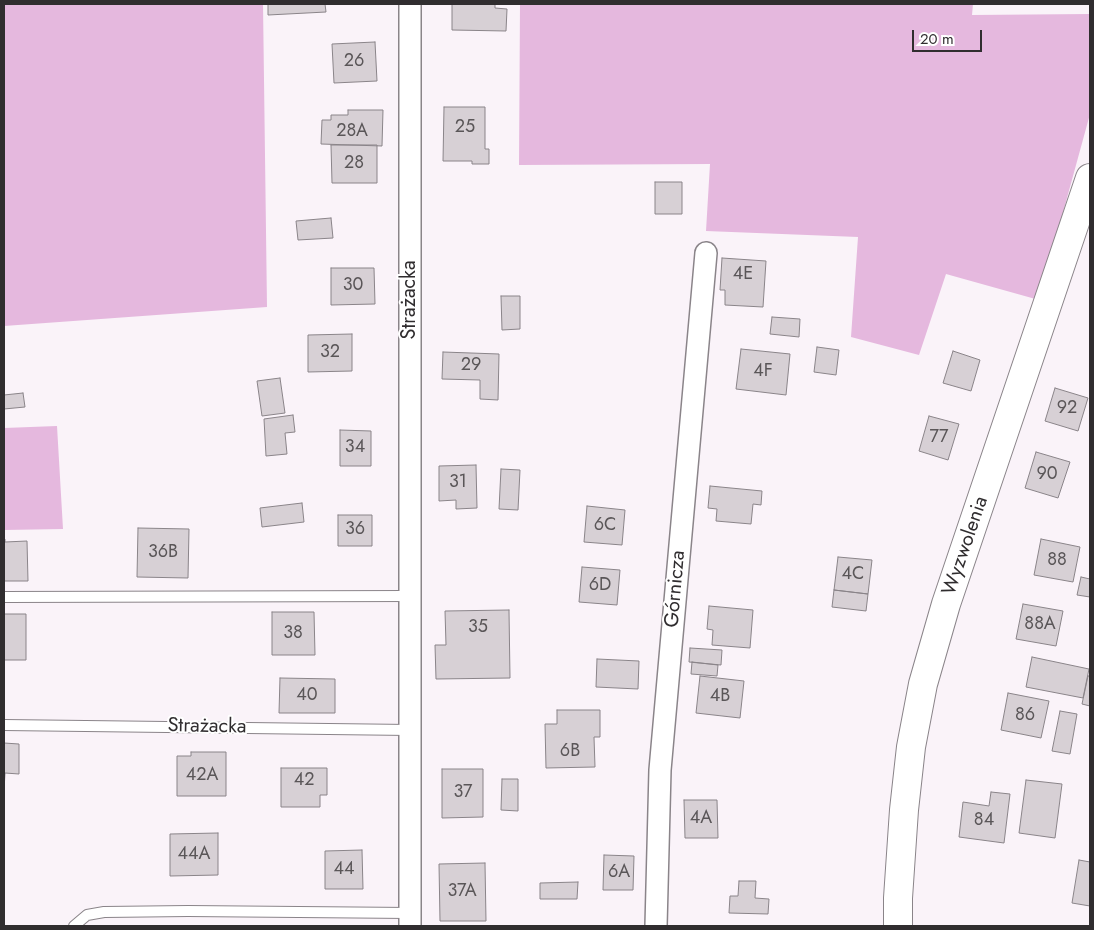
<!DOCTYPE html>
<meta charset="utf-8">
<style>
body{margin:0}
#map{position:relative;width:1094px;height:930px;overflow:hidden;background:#faf3f9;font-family:Jost,sans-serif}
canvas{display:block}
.frame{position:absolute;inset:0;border:5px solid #302d2f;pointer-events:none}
.scale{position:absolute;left:912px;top:30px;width:70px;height:22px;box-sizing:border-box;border:2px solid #302d2f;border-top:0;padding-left:6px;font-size:15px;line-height:18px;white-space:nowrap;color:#302d2f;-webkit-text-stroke:4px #fff;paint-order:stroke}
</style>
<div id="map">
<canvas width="1094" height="930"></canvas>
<div class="frame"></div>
<div class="scale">20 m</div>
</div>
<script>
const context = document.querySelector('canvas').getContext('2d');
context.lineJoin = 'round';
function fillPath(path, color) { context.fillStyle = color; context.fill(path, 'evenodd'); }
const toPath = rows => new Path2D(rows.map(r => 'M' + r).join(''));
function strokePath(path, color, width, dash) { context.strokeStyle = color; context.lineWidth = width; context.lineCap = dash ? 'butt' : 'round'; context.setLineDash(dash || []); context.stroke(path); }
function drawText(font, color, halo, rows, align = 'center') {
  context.font = font + ' Jost,sans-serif'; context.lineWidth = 4; context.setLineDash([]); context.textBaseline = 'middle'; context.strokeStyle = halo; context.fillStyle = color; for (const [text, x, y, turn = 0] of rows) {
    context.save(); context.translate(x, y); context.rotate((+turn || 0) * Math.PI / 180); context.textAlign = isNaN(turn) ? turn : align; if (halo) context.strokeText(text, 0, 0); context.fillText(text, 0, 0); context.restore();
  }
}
fillPath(toPath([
 [4,4,263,4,267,307,4,326],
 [520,4,973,4,972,15,1090,14,1090,114,1039,300,946,274,919,355,851,337,858,237,706,231,710,164,519,165],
 [57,426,63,529,4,530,4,428]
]), '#e5b8de');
const building = toPath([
 [268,4,325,4,326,12,268,15,268,4],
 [452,4,495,4,495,8,507,9,506,31,452,30,452,4],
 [375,42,377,81,334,83,332,44,375,42],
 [444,107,485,107,485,149,489,149,489,164,472,164,472,161,443,161,444,107],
 [348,110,383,110,382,146,321,144,322,120,331,120,331,115,348,115,348,110],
 [331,145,377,145,377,183,332,183,331,145],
 [655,182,682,182,682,214,655,214,655,182],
 [331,218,333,238,298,240,296,221,331,218],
 [722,258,766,261,763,307,725,305,725,290,720,290,722,258],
 [331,268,374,268,375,304,331,305,331,268],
 [501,296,520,296,520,329,502,330,501,296],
 [772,317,800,319,799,337,770,334,772,317],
 [352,334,352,371,308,372,308,335,352,334],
 [817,347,839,350,836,375,814,372,817,347],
 [741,349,790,354,786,395,736,389,741,349],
 [953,351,980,360,971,391,943,383,953,351],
 [443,352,499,354,498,400,480,399,480,380,442,379,443,352],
 [280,378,285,413,262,416,257,381,280,378],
 [1055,388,1088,398,1078,431,1045,421,1055,388],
 [23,393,25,407,4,409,4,395,23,393],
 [293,415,295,432,285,433,287,454,266,456,264,419,293,415],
 [929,416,959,424,948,460,919,451,929,416],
 [340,430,371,431,371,466,340,466,340,430],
 [1036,452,1070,462,1058,498,1025,488,1036,452],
 [476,465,477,508,456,509,456,500,439,501,439,466,476,465],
 [501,469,520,470,518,510,499,509,501,469],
 [710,486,762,491,761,505,753,504,751,524,716,521,717,509,708,508,710,486],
 [302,503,304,522,262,527,260,508,302,503],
 [587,506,625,510,622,545,584,542,587,506],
 [338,515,372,515,372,546,338,546,338,515],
 [138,528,189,529,188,578,137,577,138,528],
 [4,539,5,539,5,542,27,541,28,581,4,581,4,539],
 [1041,539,1080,547,1073,582,1034,575,1041,539],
 [838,557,872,560,868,594,834,590,838,557],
 [582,567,620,570,617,605,579,602,582,567],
 [1081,577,1090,579,1090,597,1077,595,1081,577],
 [834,590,868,594,866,611,832,607,834,590],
 [1023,604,1063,611,1056,646,1016,639,1023,604],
 [709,606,753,610,750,648,712,645,713,630,707,629,709,606],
 [509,610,510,678,436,679,435,645,446,645,445,611,509,610],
 [272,612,314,612,315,655,272,655,272,612],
 [4,614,26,614,26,660,4,660,4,614],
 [690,648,722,650,721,665,689,662,690,648],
 [1032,657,1089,669,1083,698,1026,687,1032,657],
 [597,659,639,661,638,689,596,687,597,659],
 [692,662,718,665,717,676,691,674,692,662],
 [700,676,744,681,740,718,696,713,700,676],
 [1088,676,1090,676,1090,706,1082,704,1088,676],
 [280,678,335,679,335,713,279,713,280,678],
 [1008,693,1049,701,1041,738,1001,730,1008,693],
 [557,710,600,710,600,737,594,737,595,767,546,768,545,724,557,724,557,710],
 [1060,711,1077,714,1070,754,1052,751,1060,711],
 [4,743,19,744,19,774,5,773,4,790,4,743],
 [191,752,226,752,226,796,177,796,177,756,191,756,191,752],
 [281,768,327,768,327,795,320,795,320,807,281,807,281,768],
 [442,769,483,769,483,817,442,818,442,769],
 [502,779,518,779,518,811,501,810,502,779],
 [1026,780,1062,784,1055,838,1019,833,1026,780],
 [991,792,1010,794,1004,843,959,837,963,802,989,806,991,792],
 [684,800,717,800,718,838,685,838,684,800],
 [218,833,218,875,170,876,170,834,218,833],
 [362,850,363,889,325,889,325,851,362,850],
 [604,855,634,856,633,890,603,890,604,855],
 [1079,860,1090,862,1090,906,1072,903,1079,860],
 [485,863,486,921,440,921,439,864,485,863],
 [739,881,756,881,755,898,769,899,768,914,729,913,730,896,738,896,739,881],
 [578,882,577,899,540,899,540,883,578,882]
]);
fillPath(building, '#d7d0d5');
strokePath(building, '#8a8489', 1);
const service = toPath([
 [4,597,410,596],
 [4,725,410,730],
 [74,926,87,915,104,912,188,911,410,913]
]);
const minor = toPath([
 [410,926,410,4],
 [656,926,660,770,706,253]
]);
const secondary = toPath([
 [898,926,898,898,904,810,911,747,923,684,946,604,1090,178]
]);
strokePath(service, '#8a8489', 12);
strokePath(minor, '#8a8489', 24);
strokePath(secondary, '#8a8489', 30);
strokePath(service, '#fff', 10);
strokePath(minor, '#fff', 21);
strokePath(secondary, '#fff', 28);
drawText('18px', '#5a5658', null, [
 ["26",354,62],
 ["25",465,128],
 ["28A",352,132],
 ["28",354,164],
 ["4E",743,275],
 ["30",353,286],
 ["32",330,353],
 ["29",471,366],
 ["4F",763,372],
 ["92",1067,409],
 ["77",939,438],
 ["34",355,448],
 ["90",1047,475],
 ["31",458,483],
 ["6C",605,526],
 ["36",355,530],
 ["36B",163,553],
 ["88",1057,561],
 ["4C",853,575],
 ["6D",600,586],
 ["88A",1040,625],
 ["35",478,628],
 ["38",293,634],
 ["40",307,696],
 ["4B",720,697],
 ["86",1025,716],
 ["6B",570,752],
 ["42A",202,776],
 ["42",304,781],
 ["37",463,793],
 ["4A",701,819],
 ["84",984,821],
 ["44A",194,855],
 ["44",344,870],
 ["6A",619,873],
 ["37A",462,892]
]);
drawText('20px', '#302d2f', '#fff', [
 ["Strażacka",410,300,-90],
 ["Wyzwolenia",966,546,-71],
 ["Górnicza",676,589,-85],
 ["Strażacka",207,727,1]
]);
</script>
